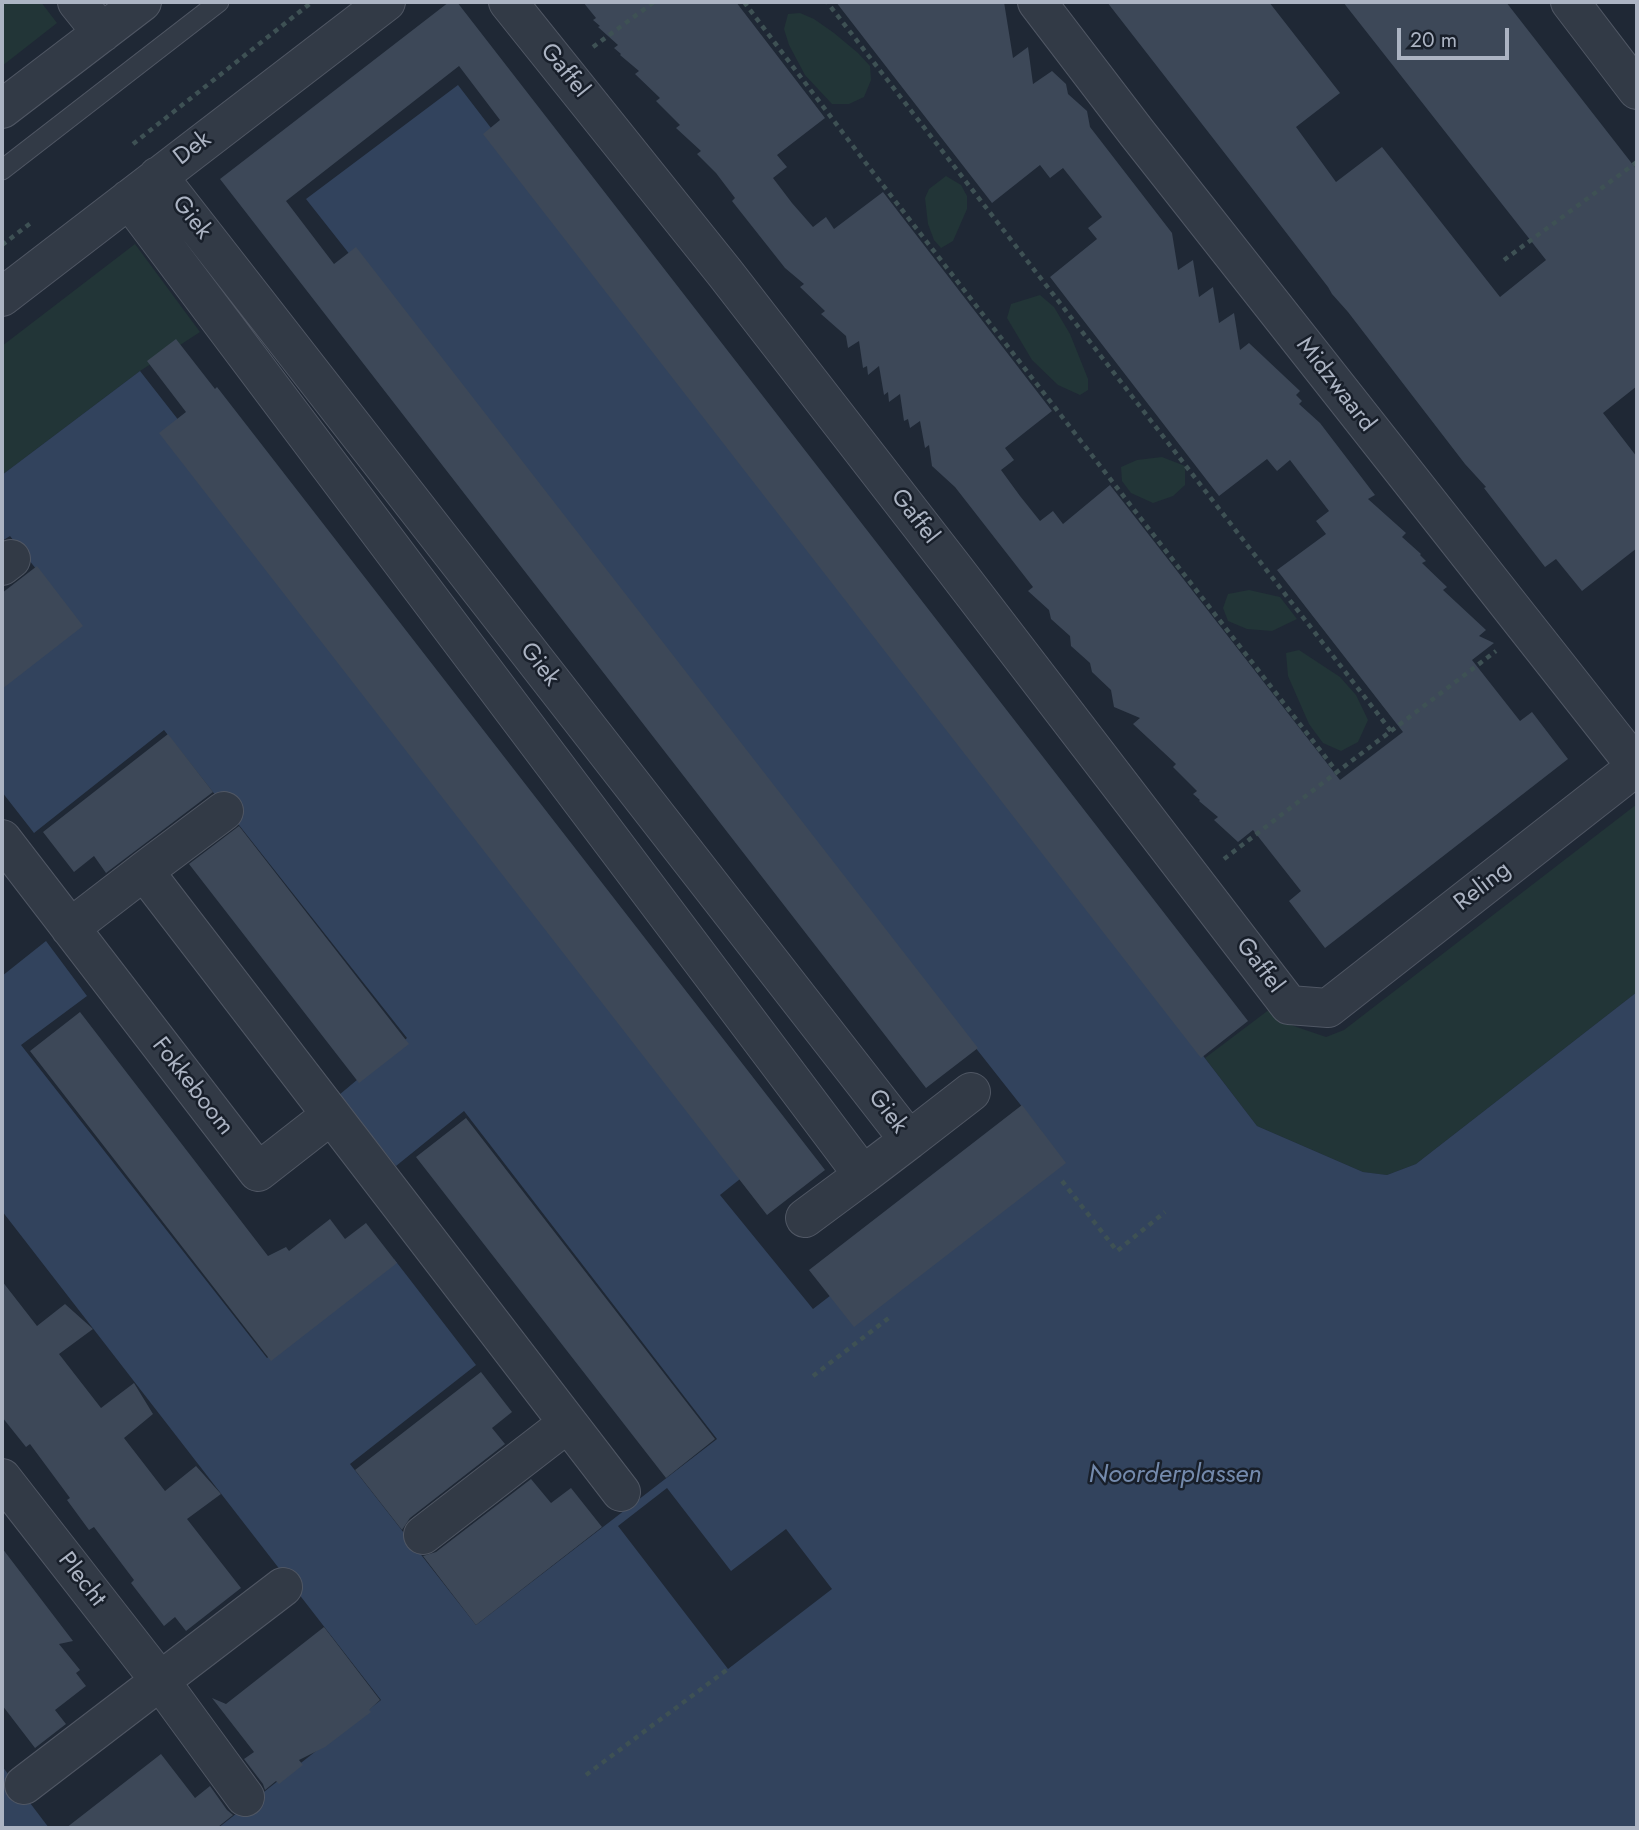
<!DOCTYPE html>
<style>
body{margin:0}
#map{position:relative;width:1639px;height:1830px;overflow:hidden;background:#1f2835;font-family:Jost,sans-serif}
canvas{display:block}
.frame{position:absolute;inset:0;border:4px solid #acb4c3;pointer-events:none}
.scale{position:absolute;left:1397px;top:28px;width:112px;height:32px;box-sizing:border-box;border:4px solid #acb4c3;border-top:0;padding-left:9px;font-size:21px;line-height:24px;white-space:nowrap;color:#acb4c3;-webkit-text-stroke:5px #181f2a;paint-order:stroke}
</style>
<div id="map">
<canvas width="1639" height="1830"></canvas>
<div class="frame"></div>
<div class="scale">20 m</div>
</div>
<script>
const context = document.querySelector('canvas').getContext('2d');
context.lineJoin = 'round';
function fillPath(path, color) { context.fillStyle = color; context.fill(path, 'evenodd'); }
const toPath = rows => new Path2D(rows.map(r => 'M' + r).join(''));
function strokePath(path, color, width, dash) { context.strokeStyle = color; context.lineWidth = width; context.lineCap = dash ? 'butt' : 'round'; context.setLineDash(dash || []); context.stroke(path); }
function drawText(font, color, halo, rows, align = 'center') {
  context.font = font + ' Jost,sans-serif'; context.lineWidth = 5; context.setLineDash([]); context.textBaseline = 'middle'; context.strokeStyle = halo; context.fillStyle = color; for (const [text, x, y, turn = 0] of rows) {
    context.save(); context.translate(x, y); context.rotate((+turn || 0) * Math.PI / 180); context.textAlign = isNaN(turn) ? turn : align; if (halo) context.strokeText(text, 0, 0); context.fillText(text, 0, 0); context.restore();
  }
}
fillPath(toPath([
 [2,2,41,2,57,23,2,66],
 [800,13,814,19,834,33,858,53,870,66,871,80,864,97,849,104,832,104,805,75,789,45,784,29,788,14],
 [946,176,961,185,967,196,967,209,953,241,941,248,934,240,928,224,925,198,929,189],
 [135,244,200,332,140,371,2,475,2,346],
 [1040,295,1054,307,1070,334,1088,379,1088,390,1080,395,1058,385,1032,360,1007,318,1011,304],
 [1162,457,1185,466,1185,485,1173,496,1153,503,1131,493,1122,481,1121,467,1137,460],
 [1249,590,1280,597,1297,619,1272,631,1247,629,1228,621,1223,608,1228,594],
 [1299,650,1340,677,1356,695,1368,720,1358,742,1341,751,1323,743,1309,724,1288,676,1286,653],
 [1637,804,1637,992,1416,1164,1387,1175,1363,1172,1257,1126,1205,1058,1270,1009,1285,1023,1326,1037,1344,1030]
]), '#223537');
fillPath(toPath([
 [458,85,1257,1126,1363,1172,1387,1175,1416,1164,1637,992,1637,1828,218,1828,381,1700,2,1211,2,976,46,941,87,996,21,1045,267,1358,394,1259,476,1365,350,1464,476,1625,717,1439,464,1111,396,1166,339,1095,407,1038,164,730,34,833,2,792,2,684,78,622,10,536,2,541,2,475,140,371,760,1163,720,1195,813,1309,1042,1132,306,199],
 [2,1766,49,1828,2,1828]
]), '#32435d');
fillPath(toPath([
 [667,1488,731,1571,786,1529,832,1589,728,1669,618,1526]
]), '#1f2835');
fillPath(toPath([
 [449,2,457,2,1248,1021,1201,1058,483,134,500,120,459,66,286,201,334,264,356,247,978,1048,926,1088,220,179],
 [583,2,736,2,825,118,777,155,787,167,773,178,792,203,813,227,826,217,834,229,883,192,1052,411,1005,448,1014,460,1001,470,1020,496,1040,521,1053,511,1063,524,1110,485,1340,780,1403,732,1277,570,1326,534,1316,521,1329,511,1290,460,1277,471,1267,459,1219,496,1050,277,1097,239,1088,228,1102,217,1063,168,1050,178,1040,165,992,203,836,2,1004,2,1013,58,1028,47,1033,84,1052,71,1066,84,1068,94,1087,111,1090,127,1172,233,1178,270,1193,260,1199,297,1213,287,1219,323,1234,313,1240,350,1249,343,1300,391,1296,395,1302,401,1299,404,1320,423,1375,495,1368,499,1406,533,1402,537,1421,554,1420,555,1426,561,1422,563,1447,587,1443,590,1486,630,1479,636,1494,643,1472,660,1520,721,1532,712,1568,759,1325,948,1289,901,1301,891,1253,830,1238,842,1214,820,1218,817,1199,801,1200,800,1193,794,1197,791,1173,767,1176,764,1133,724,1140,718,1114,707,1111,690,1092,672,1090,663,1071,646,1070,636,1051,619,1049,610,1028,591,1033,587,955,487,932,466,929,445,925,448,920,421,910,428,908,419,904,421,900,394,889,402,888,392,884,395,879,366,868,375,867,366,863,368,859,341,848,348,846,336,821,314,825,311,800,287,804,284,785,268,732,201,735,198,716,173,697,154,701,151,676,128,680,125,656,101,660,98,635,74,639,71,620,55,621,54,614,48,618,45,598,27,600,26,593,20,596,18],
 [1107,2,1269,2,1340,93,1296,127,1336,182,1382,147,1500,297,1546,260,1343,2,1506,2,1637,170,1637,386,1603,413,1637,457,1637,548,1582,591,1556,559,1545,567,1484,488,1486,487,1465,464,1348,312,1332,294,1328,287,1251,187],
 [176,339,215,389,217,387,825,1170,767,1215,159,433,186,412,147,361],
 [37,566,83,626,2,689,2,593],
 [168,734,213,792,106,873,94,856,74,872,43,832],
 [239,826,409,1044,359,1083,189,864],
 [80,1012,268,1256,286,1247,289,1251,330,1219,345,1239,366,1223,397,1263,271,1361,30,1051],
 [1022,1105,1066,1163,854,1327,809,1270],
 [466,1118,715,1439,666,1478,416,1157],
 [2,1281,37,1326,65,1304,93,1329,59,1354,101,1408,134,1383,153,1414,124,1438,165,1491,196,1466,221,1494,187,1519,241,1588,186,1631,175,1617,164,1626,131,1583,134,1580,94,1527,89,1530,67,1500,70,1498,30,1444,26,1447,2,1417],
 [481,1372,512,1412,492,1428,505,1444,410,1518,402,1530,355,1470],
 [531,1479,551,1503,571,1488,602,1527,476,1625,423,1556,436,1552],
 [2,1548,73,1641,59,1644,80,1670,76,1673,86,1686,55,1710,66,1724,35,1748,2,1705],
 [324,1627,380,1700,369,1710,371,1712,325,1747,299,1760,303,1765,279,1784,276,1781,265,1790,263,1784,244,1759,254,1752,212,1698,226,1704],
 [161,1754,195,1798,210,1786,227,1810,233,1815,218,1827,219,1828,66,1828]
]), '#3d4858');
const lane = toPath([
 [2,170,219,2]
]);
const street = toPath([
 [77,2,102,33],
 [508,2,725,273,953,567,1289,1005,1328,1008,1637,766],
 [1037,2,1137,133,1636,766],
 [1570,2,1637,90],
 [2,109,142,2],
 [129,199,863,1175,909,1140,158,176],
 [2,297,386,2],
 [2,566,11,559],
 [2,839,258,1172,331,1115],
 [144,871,224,811],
 [70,928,144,871,621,1492],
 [909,1140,971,1092],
 [805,1218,863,1175],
 [2,1478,161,1682,245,1797],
 [423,1535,568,1423],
 [24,1785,283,1587]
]);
strokePath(lane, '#505764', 21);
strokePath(street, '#505764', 40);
strokePath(toPath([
 [744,2,865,162,1337,772,1391,731,827,2],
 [593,47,654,2],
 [133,144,312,2],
 [2,245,32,222],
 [1504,260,1637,162],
 [1391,731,1496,651],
 [1224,859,1337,772],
 [1062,1181,1117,1251,1165,1212],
 [813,1376,890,1317],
 [586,1775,728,1669]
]), '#3e5154', 4.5, [5, 5]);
strokePath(lane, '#323a46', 19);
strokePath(street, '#323a46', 38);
drawText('24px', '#acb4c3', '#181f2a', [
 ["Gaffel",564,71,51],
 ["Dek",193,149,-37],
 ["Giek",191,218,52],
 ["Midzwaard",1335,385,52],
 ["Gaffel",914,517,52],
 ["Giek",539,665,52],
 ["Reling",1483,887,-38],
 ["Gaffel",1259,966,53],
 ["Fokkeboom",192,1087,52],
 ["Giek",887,1112,53],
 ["Plecht",81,1580,52]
]);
drawText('italic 26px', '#748aac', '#181f2a', [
 ["Noorderplassen",1175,1476]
]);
</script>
